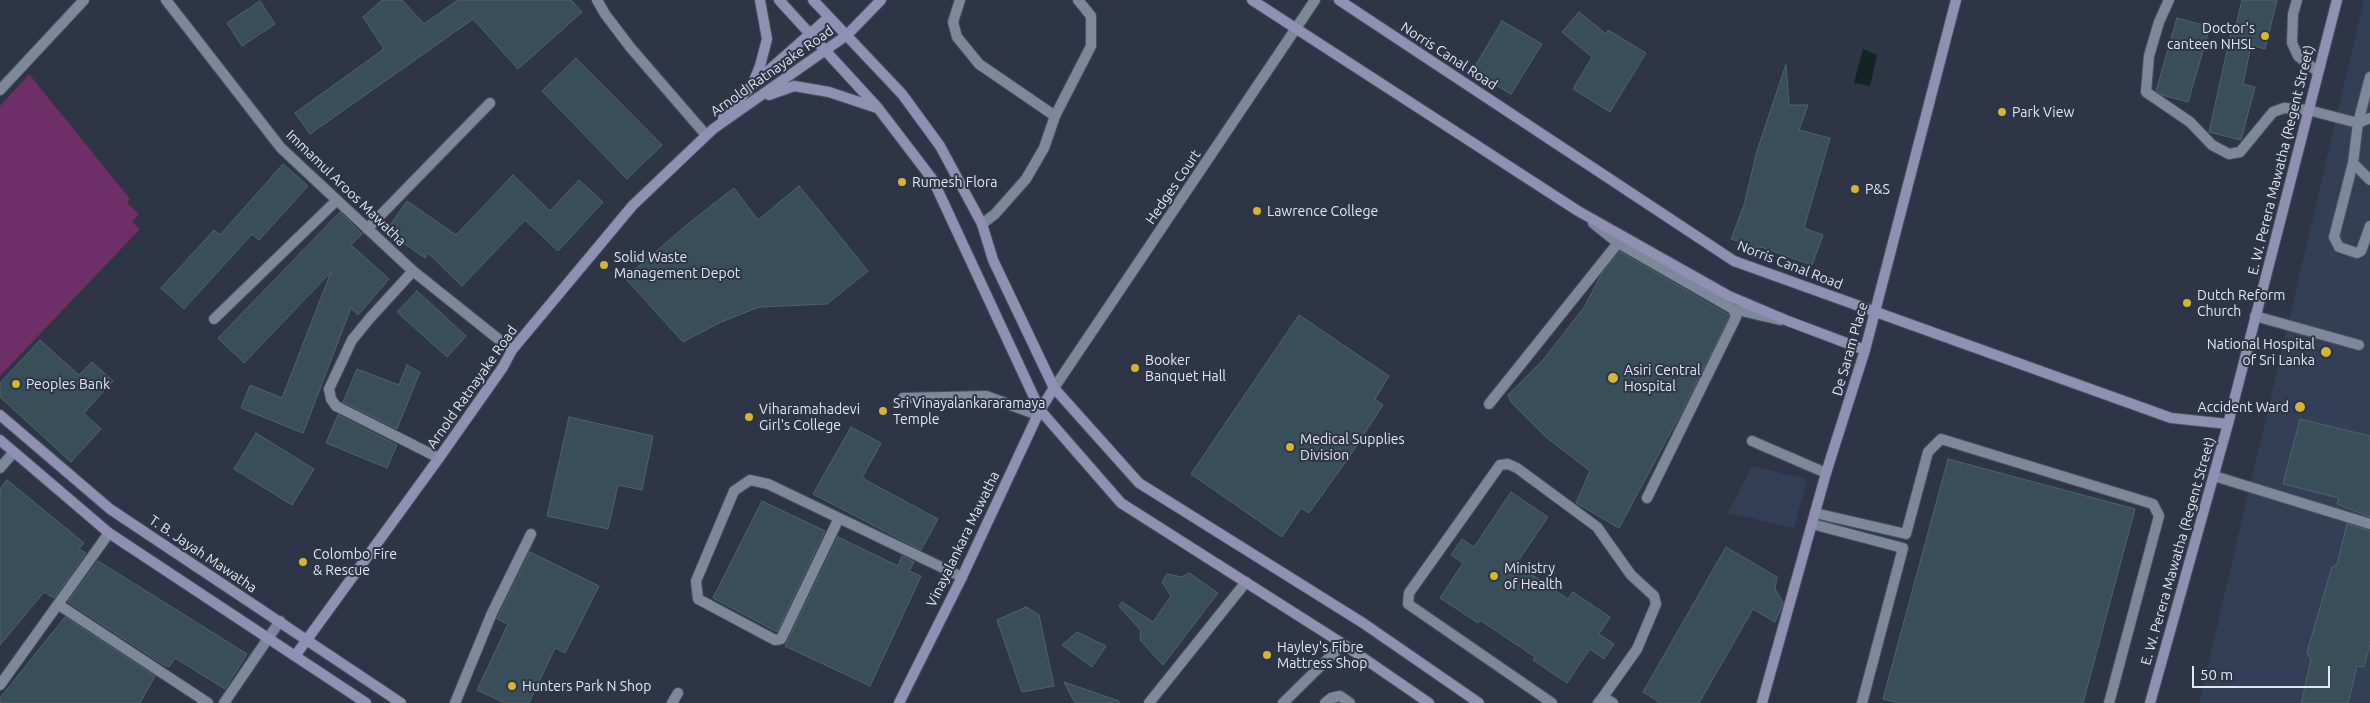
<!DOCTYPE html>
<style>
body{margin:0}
#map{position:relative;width:2370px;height:703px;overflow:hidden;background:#2d3547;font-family:Ubuntu,sans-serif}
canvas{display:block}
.scale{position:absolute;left:2192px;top:666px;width:138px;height:22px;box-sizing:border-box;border:2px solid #e1e7f2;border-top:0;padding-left:6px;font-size:15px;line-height:18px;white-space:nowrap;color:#e1e7f2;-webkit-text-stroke:4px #2d3547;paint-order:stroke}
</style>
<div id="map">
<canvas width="2370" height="703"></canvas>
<div class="scale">50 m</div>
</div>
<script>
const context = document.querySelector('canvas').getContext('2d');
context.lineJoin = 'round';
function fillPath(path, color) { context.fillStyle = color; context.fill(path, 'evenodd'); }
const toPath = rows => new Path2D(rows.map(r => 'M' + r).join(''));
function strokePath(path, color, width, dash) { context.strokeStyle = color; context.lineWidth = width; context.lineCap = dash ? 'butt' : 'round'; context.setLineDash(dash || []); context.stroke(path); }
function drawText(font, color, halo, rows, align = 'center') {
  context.font = font + ' Ubuntu,sans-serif'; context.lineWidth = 4; context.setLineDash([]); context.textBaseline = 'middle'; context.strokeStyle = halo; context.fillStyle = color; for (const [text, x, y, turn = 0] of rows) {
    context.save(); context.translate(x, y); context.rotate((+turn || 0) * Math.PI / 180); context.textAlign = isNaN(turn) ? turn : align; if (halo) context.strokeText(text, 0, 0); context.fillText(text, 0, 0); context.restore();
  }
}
fillPath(toPath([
 [2364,0,2370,0,2370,703,2199,703],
 [1752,466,1807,479,1794,528,1728,513]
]), '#333f56');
fillPath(toPath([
 [29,74,130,199,127,203,139,214,132,222,140,229,0,376,0,106]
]), '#6d2f65');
fillPath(toPath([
 [1863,49,1877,55,1870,86,1854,83]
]), '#122424');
const building = toPath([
 [382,0,402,0,424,24,458,0,571,0,582,12,518,69,473,19,310,134,295,113,384,49,363,17,382,0],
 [2242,0,2277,0,2265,49,2251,45,2243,84,2255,87,2241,140,2209,132,2231,33,2234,34,2242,0],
 [260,1,275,24,242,46,227,23,260,1],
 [1579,12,1606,34,1608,30,1646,53,1610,112,1573,89,1592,57,1562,32,1579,12],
 [2177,18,2210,27,2188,102,2162,95,2156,91,2177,18],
 [1502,21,1542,44,1511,94,1472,71,1502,21],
 [576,58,662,145,627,179,542,91,576,58],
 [1786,64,1789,105,1808,105,1799,130,1830,138,1804,228,1823,235,1812,265,1761,247,1760,249,1731,239,1744,205,1757,151,1786,64],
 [283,164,308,186,259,240,252,234,184,309,161,288,214,230,220,235,283,164],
 [513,175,550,211,579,180,603,202,558,251,525,220,462,286,428,253,425,258,386,231,407,201,456,235,513,175],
 [799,186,868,271,827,304,759,307,721,322,683,342,625,278,689,223,734,188,758,220,799,186],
 [340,212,362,234,351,245,389,279,358,315,351,308,303,433,241,408,250,385,282,398,331,272,244,363,218,338,340,212],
 [1620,252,1727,314,1729,317,1681,413,1619,528,1576,503,1590,471,1547,438,1511,402,1508,395,1543,360,1585,306,1602,273,1620,252],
 [417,291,466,336,447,357,397,312,417,291],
 [1299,315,1389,376,1375,399,1383,405,1347,460,1309,513,1301,508,1282,537,1191,474,1299,315],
 [40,340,79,375,92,362,113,381,84,413,101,429,71,462,0,397,0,383,40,340],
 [407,365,420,372,397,429,343,402,357,369,399,385,407,365],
 [338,415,397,445,387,468,326,443,338,415],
 [569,417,653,436,642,490,618,485,608,529,547,516,569,417],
 [2300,419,2370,436,2370,517,2337,504,2339,498,2283,484,2300,419],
 [851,427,881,443,862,478,938,519,921,550,813,494,851,427],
 [256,433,314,469,292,505,234,469,256,433],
 [1948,459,2135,509,2083,703,1900,703,1883,699,1948,459],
 [7,480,84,543,79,549,86,553,54,598,44,592,0,645,0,489,7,480],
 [1511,492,1548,517,1516,564,1568,599,1573,592,1610,617,1599,634,1614,644,1604,659,1590,649,1567,683,1533,660,1535,657,1480,620,1478,623,1440,598,1463,563,1451,555,1462,539,1474,547,1511,492],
 [762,501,825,531,777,632,713,598,762,501],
 [2347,524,2370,531,2370,644,2364,667,2357,666,2348,703,2301,703,2311,660,2307,652,2332,567,2337,565,2347,524],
 [838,537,898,566,902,556,914,562,909,571,921,576,870,686,785,646,838,537],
 [1726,547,1777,577,1775,589,1783,602,1781,609,1775,622,1753,609,1699,703,1661,703,1643,692,1726,547],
 [530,552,599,586,565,653,555,648,529,703,505,703,477,690,508,624,497,619,530,552],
 [98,561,247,654,225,689,175,658,169,667,162,664,68,602,98,561],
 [1189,573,1218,593,1163,665,1140,640,1141,631,1119,606,1122,602,1153,622,1171,596,1162,582,1167,574,1182,577,1189,573],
 [1026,607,1039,615,1054,686,1022,692,997,620,1026,607],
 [65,617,155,676,140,703,0,703,0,698,65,617],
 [1077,632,1106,646,1092,667,1062,645,1077,632],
 [1064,682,1119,701,1119,703,1075,703,1064,682]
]);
fillPath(building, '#384e59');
strokePath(building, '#4d636f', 1);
const lane = toPath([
 [597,0,605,14,630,47,706,135],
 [960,0,953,22,957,37,979,64,1055,116],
 [2169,0,2159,22,2149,56,2146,92,2190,122,2212,145,2229,154,2240,152,2273,112,2284,108,2308,110,2358,123,2370,118],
 [2297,0,2293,14,2292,43,2298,56,2318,72],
 [2370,77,2358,123,2353,163,2334,237,2339,247,2357,253,2361,251,2370,226],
 [2353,163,2370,180],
 [1593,223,1618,243,1733,309,1780,320],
 [2255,316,2359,345],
 [1489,404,1618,243],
 [1752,441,1826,473],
 [0,468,13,453],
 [1647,498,1736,317,1733,309],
 [1815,513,1906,534,1928,452,1941,439,2153,504,2159,516,2109,703],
 [839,518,781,639,775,640,698,599,696,581,734,491,750,480,768,484,962,577],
 [1812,524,1903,548,1862,703],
 [59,605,208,703],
 [0,685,109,533],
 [455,703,492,613,531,534],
 [1149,703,1246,582],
 [1283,703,1343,644],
 [1325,703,1331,698,1340,696,1350,703],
 [1552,703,1408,604,1409,593,1500,465,1508,464,1517,468,1597,527,1631,575,1654,596,1656,604,1637,649,1603,697],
 [1598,703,1603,697,1613,703]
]);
const street = toPath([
 [166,0,281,148,413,271,512,350],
 [0,90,84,0],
 [982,224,995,214,1026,179,1044,148,1055,116,1091,46,1091,16,1078,0],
 [367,229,490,103],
 [413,271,370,318,352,340,329,389,331,399,336,406,439,458],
 [214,319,336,201],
 [1054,388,1315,0],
 [903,398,986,396,1038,415],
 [2214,476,2370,524],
 [224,703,280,621],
 [672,703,678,693]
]);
const secondary = toPath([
 [779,0,878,108,933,180,1040,410,1121,503,1343,644,1429,703],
 [813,0,902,94,940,146,982,224,993,260,1054,388,1139,483,1363,623,1479,703],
 [1252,0,1578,211,1729,296,1788,321,1865,350],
 [1339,0,1734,261,2171,418,2228,424],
 [753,83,760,66,767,39,760,0],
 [769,95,794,86,829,92,877,108],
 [723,118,751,86,829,17],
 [0,415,110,509,401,703],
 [0,440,109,533,366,703],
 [295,656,439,458,503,367,512,350,633,205,713,129,847,35,881,0],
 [899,703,962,577,1040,410,1054,388],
 [1762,703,1826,473,1865,350,1956,0],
 [2150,703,2228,424,2337,0]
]);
strokePath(lane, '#4a5260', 12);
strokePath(street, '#4a5260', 12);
strokePath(secondary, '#4a5260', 12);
strokePath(lane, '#7e889c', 10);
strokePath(street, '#7e889c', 10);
strokePath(secondary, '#9090b2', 10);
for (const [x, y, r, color] of [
 [2265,36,5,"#d6b534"],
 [2002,112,5,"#d6b534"],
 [902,182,5,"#d6b534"],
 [1855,189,5,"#d6b534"],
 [1257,211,5,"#d6b534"],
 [604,265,5,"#d6b534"],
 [2187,303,5,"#d6b534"],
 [2326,352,6,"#d6b534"],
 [1135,368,5,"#d6b534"],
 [1613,378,6,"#d6b534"],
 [16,384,5,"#d6b534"],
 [2300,407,6,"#d6b534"],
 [883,411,5,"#d6b534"],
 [749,417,5,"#d6b534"],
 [1290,447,5,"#d6b534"],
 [303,562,5,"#d6b534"],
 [1494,576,5,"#d6b534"],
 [1267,655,5,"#d6b534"],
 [512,686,5,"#d6b534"]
]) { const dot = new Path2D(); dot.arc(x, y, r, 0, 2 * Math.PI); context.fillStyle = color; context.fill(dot); strokePath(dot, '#2d3547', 2); }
drawText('14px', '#e1e7f2', '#2d3547', [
 ["Doctor's",2255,28,"right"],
 ["canteen NHSL",2255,44,"right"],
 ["Park View",2012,112],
 ["Rumesh Flora",912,182],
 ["P&S",1865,189],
 ["Lawrence College",1267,211],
 ["Solid Waste",614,257],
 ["Management Depot",614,273],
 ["Dutch Reform",2197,295],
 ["Church",2197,311],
 ["National Hospital",2315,344,"right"],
 ["of Sri Lanka",2315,360,"right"],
 ["Booker",1145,360],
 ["Banquet Hall",1145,376],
 ["Asiri Central",1624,370],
 ["Hospital",1624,386],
 ["Peoples Bank",26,384],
 ["Sri Vinayalankararamaya",893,403],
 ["Temple",893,419],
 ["Accident Ward",2289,407,"right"],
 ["Viharamahadevi",759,409],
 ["Girl's College",759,425],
 ["Medical Supplies",1300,439],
 ["Division",1300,455],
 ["Colombo Fire",313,554],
 ["& Rescue",313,570],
 ["Ministry",1504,568],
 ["of Health",1504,584],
 ["Hayley's Fibre",1277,647],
 ["Mattress Shop",1277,663],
 ["Hunters Park N Shop",522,686]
], 'left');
drawText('14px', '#e1e7f2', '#2d3547', [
 ["Norris Canal Road",1449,56,33],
 ["Arnold Ratnayake Road",772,71,-35],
 ["E. W. Perera Mawatha (Regent Street)",2281,160,-76],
 ["Hedges Court",1173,187,-56],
 ["Immamul Aroos Mawatha",346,188,44],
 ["Norris Canal Road",1790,265,21],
 ["De Saram Place",1850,349,-74],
 ["Arnold Ratnayake Road",472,387,-55],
 ["Vinayalankara Mawatha",963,539,-64],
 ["E. W. Perera Mawatha (Regent Street)",2178,551,-74],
 ["T. B. Jayah Mawatha",203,554,34]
]);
</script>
